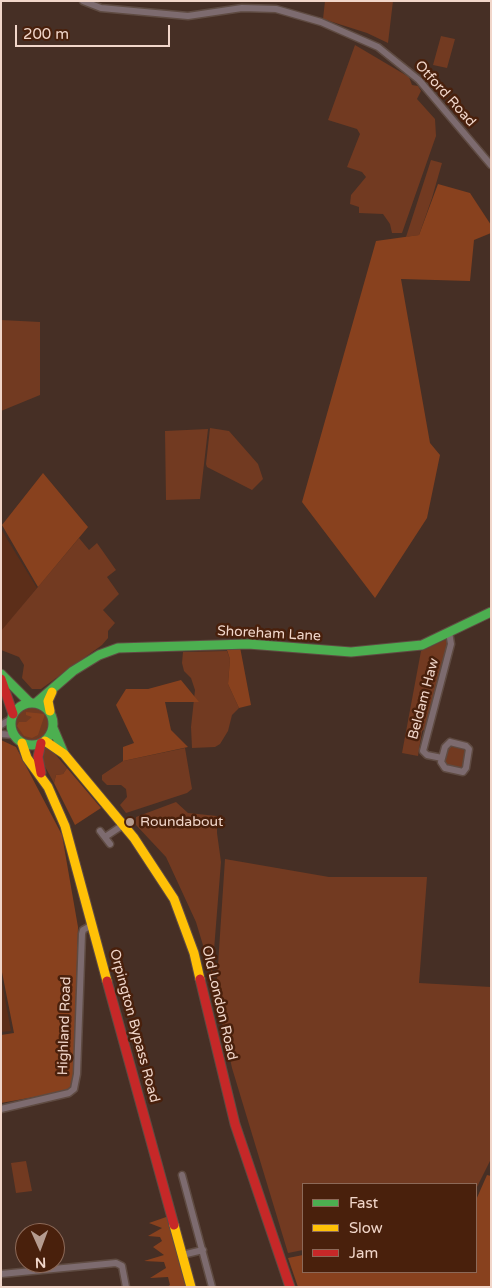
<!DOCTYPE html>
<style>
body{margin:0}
#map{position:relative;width:492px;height:1288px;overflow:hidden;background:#462f25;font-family:"Varela Round",sans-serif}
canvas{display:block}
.frame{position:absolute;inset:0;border:2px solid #f1d6ca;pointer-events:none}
.legend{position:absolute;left:302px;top:1183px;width:175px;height:90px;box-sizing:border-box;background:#49200c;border:1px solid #8c6958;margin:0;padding:6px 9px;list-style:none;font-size:15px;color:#f1d6ca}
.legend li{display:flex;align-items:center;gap:10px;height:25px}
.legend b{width:25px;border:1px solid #8c6958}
.north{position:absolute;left:15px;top:1223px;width:50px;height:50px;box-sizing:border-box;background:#49200c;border:1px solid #8c6958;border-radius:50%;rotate:178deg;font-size:14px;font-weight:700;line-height:20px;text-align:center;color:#f1d6ca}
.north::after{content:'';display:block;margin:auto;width:18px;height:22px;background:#b59c90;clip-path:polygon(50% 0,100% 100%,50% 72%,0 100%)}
.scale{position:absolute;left:15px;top:25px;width:155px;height:22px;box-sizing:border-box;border:2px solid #f1d6ca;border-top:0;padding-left:6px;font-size:15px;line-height:18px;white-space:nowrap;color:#f1d6ca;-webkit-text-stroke:4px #49200c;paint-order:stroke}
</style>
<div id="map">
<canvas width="492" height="1288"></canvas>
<div class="frame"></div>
<ul class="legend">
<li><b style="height:6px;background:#4caf50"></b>Fast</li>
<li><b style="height:6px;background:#ffc107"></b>Slow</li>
<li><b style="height:6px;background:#c62828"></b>Jam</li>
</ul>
<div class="north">N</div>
<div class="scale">200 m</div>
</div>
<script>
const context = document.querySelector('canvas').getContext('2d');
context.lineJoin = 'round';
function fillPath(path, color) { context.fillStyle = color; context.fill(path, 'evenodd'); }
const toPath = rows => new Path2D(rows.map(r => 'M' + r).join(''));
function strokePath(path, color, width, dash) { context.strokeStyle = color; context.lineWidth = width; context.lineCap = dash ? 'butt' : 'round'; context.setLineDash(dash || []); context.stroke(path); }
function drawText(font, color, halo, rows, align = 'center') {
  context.font = font + ' "Varela Round",sans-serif'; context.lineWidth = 5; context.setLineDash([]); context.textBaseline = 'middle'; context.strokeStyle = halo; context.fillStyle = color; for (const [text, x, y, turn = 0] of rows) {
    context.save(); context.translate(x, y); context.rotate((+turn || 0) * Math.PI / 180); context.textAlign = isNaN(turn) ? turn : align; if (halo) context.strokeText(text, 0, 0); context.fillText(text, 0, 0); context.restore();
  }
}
fillPath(toPath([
 [1,529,37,588,1,632],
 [1,977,11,1031,1,1032]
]), '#5c2e19');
fillPath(toPath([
 [325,1,393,1,388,43,367,33,323,19],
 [441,36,455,39,447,68,433,65],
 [355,45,409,77,412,85,418,86,421,91,417,99,435,119,436,136,402,233,392,233,390,224,383,214,359,213,359,207,350,204,351,195,366,177,362,172,347,167,360,134,357,129,328,120],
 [431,160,442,163,432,198,419,235,406,237],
 [1,320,40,322,40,395,1,411],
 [210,428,229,431,258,464,263,479,252,490,207,467,206,464],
 [208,429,200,499,166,500,165,431],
 [79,538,89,550,97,543,116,570,107,577,119,594,103,610,115,623,108,631,108,638,102,645,41,689,32,689,22,678,24,665,19,657,1,650,1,631],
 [449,638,428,727,422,731,418,756,402,753,421,651],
 [227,651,230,659,228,684,239,708,232,715,228,731,220,744,215,747,192,748,191,727,195,690,191,678,184,671,182,663,183,652],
 '14 724a18 18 0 1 1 36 0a18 18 0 1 1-36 0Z',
 [452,745,467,750,464,768,459,770,444,764,447,747],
 [44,747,49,747,67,768,63,774,56,775,54,783,43,763],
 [185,748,192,789,187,793,126,813,120,805,127,797,126,789,121,785,107,785,102,780,102,775,123,761],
 [176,802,188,813,217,816,217,833,221,862,212,975,196,922,166,857,136,825,136,817],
 [225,859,329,877,427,877,419,983,491,987,491,1159,476,1189,476,1184,303,1184,303,1250,288,1253,232,1068,216,995],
 [26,1161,32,1191,16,1193,11,1163]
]), '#723a21');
fillPath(toPath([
 [438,184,470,193,491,225,491,233,474,240,470,281,401,279,430,443,440,455,427,518,375,598,302,502,376,241,419,235],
 [43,473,88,527,38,587,2,525],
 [226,647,240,647,251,705,239,708,228,684,230,659],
 [181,680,199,702,165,702,171,730,188,747,123,761,123,747,134,743,116,705,126,689,148,689],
 [26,712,45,714,38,735,32,738,24,736,17,726,19,722,26,722,32,717,26,715],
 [1,740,16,747,62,835,78,927,73,1090,1,1103,1,1035,14,1033,1,967],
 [67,768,101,808,75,825,54,783,56,775,63,774],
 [487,1175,491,1176,491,1287,298,1287,288,1258,303,1255,303,1272,476,1272,476,1200],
 [169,1216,189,1287,167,1287,170,1285,168,1277,150,1278,166,1268,164,1262,144,1261,164,1255,153,1247,162,1241,160,1237,148,1236,162,1228,149,1223]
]), '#88411e');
const street = toPath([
 [83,1,101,8,188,16,242,8,276,9,321,22,378,47,419,80,491,165],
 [1,725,11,719],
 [1,734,13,735],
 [450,742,466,746,469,749,466,768,463,772,445,768,441,762,445,747,450,742],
 [442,758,427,755,423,751,451,644,449,632],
 [100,831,110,844],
 [105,837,123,825],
 [1,1109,69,1093,74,1089,77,1074,82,934,83,930,92,925],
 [182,1175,212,1287],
 [182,1255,203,1250],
 [1,1274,116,1263,122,1266,126,1287]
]);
const fast = toPath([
 [1,674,29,702],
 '11 724a21 21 0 1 1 42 0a21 21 0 1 1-42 0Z',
 [36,703,73,671,99,655,118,648,248,644,351,652,422,645,491,612],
 [53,728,64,754]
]);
const slow = toPath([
 [50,711,48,701,52,692],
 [45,741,64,754,134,838,174,899,194,953,200,979],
 [22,743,27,758,48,787,65,826,107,981],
 [174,1225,191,1287]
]);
const jam = toPath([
 [1,679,13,714],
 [41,743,38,757,41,773],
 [200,979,235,1124,290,1287],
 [107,981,174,1225]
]);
strokePath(street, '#5f4b42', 9);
strokePath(fast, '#5f4b42', 11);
strokePath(slow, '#5f4b42', 11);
strokePath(jam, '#5f4b42', 11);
strokePath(street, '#7d6b6f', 6);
strokePath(fast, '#4caf50', 9);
strokePath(slow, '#ffc107', 9);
strokePath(jam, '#c62828', 9);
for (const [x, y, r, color] of [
 [130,822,5,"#b59c90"]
]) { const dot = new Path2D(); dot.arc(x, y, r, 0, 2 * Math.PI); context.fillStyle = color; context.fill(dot); strokePath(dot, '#49200c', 2); }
drawText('14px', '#f1d6ca', '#49200c', [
 ["Otford Road",445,94,48],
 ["Shoreham Lane",269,634,3],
 ["Beldam Haw",424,699,-75],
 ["Old London Road",219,1003,77],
 ["Highland Road",65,1026,-88],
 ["Orpington Bypass Road",134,1026,75]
]);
drawText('14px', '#f1d6ca', '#49200c', [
 ["Roundabout",140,822]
], 'left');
</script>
